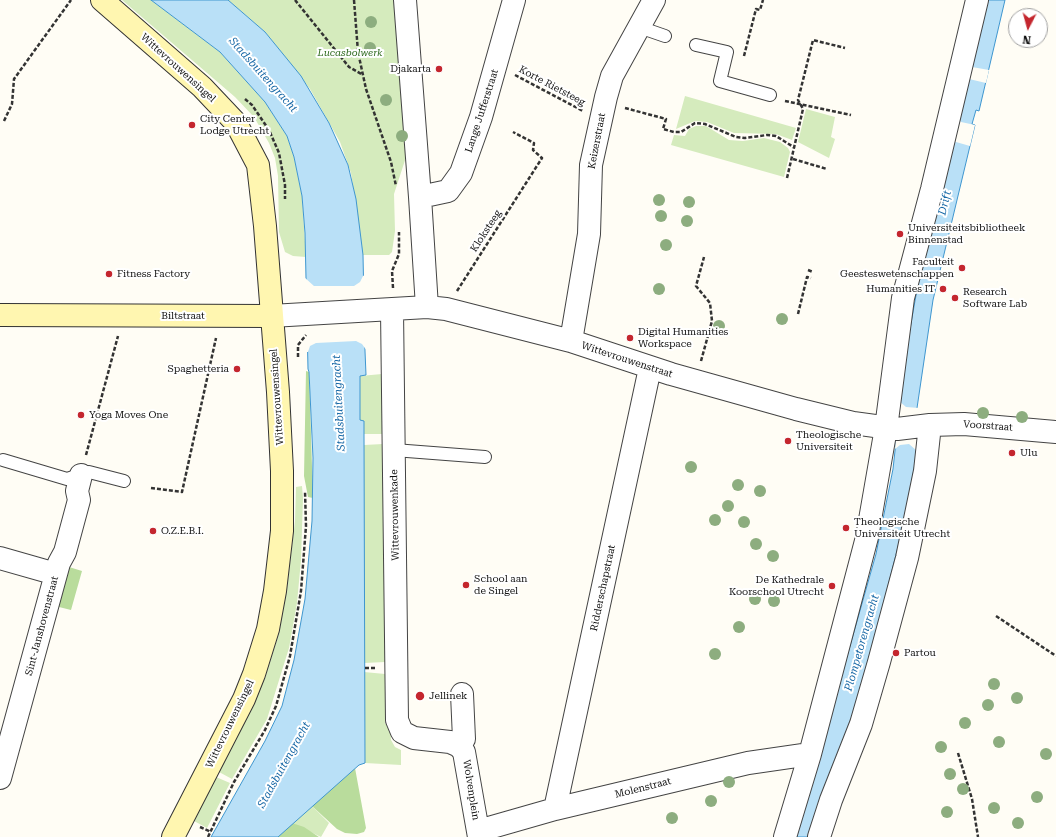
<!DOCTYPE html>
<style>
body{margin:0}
#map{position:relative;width:1056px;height:837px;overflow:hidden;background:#fffdf5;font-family:"Roboto Serif",serif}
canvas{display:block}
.north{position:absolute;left:1008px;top:8px;width:40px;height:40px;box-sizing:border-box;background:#fff;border:1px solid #a0a0a0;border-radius:50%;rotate:186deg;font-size:11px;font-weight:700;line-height:16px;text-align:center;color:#111}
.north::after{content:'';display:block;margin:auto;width:14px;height:18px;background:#c4262e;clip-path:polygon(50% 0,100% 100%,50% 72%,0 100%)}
</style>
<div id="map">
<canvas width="1056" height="837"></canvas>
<div class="north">N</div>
</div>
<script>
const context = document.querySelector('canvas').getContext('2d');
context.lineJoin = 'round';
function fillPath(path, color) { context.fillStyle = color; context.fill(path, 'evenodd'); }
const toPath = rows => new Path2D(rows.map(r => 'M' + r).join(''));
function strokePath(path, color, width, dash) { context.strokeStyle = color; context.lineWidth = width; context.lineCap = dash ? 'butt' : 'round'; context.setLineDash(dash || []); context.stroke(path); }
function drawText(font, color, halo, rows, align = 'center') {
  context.font = font + ' "Roboto Serif",serif'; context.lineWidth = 4; context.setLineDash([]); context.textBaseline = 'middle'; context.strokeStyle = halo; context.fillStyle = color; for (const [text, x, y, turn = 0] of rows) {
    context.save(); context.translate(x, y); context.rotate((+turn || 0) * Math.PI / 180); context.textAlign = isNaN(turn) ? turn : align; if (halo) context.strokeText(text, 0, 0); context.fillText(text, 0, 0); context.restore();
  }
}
fillPath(toPath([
 [122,0,151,0,220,52,265,102,287,136,294,157,302,196,306,257,293,256,285,252,279,232,278,176,275,158,269,143,254,117,235,97],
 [228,0,400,0,409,148,394,194,395,231,392,252,389,255,363,255,351,173,340,142,310,89,265,32],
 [685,96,796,128,792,140,776,134,734,133,707,122,695,121,676,129],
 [806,109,835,117,831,137,835,139,829,158,798,142],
 [696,126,706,126,729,140,743,141,764,138,780,142,788,148,790,152,784,177,671,145,674,135,685,136,689,129],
 [382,374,382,434,364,434,364,421,360,421,360,376],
 [383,444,385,662,364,663,364,445],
 [302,486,303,498,301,560,297,603,289,648,267,719,232,779,219,772,251,710,265,678,279,633,287,589,295,521,296,487],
 [364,672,385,674,385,724,390,724,391,740,395,747,401,750,401,765,365,763],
 [216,777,230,783,207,828,194,821],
 [312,806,329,823,321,837,292,823]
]), '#d5ebbd');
fillPath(toPath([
 [306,371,309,372,313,498,308,497,304,476],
 [69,567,82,571,71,610,55,606,64,574],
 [355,768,366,828,364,832,357,834,345,833,337,829,312,806],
 [292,823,304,827,319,837,278,837]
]), '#b9dc9c');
const water = toPath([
 [151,0,228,0,265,32,301,76,329,123,348,165,356,199,363,255,365,351,366,375,360,376,360,420,364,421,364,434,365,763,359,765,278,837,211,837,265,741,282,706,294,660,305,599,312,521,313,458,309,372,308,369,305,233,302,196,294,157,287,136,265,102,220,52,151,0],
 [987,0,1005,0,979,111,976,110,972,124,975,125,933,300,917,408,917,453,904,523,860,697,810,837,793,837,818,759,876,554,893,469,906,351,920,273,987,0]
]);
fillPath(water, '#b9e0f7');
strokePath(water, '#3f96cf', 1);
fillPath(toPath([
 [972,67,989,70,986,83,969,79],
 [957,115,961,122,975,125,970,146,956,142,950,145],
 [365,275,367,351,362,344,356,341,316,343,310,346,308,352,306,352,304,277,314,286,354,286,360,282,363,276],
 [899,401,906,407,919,408,919,443,917,451,909,444,900,445,895,449]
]), '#fffdf5');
const lane = toPath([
 [639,27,665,36],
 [696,45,727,52,720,81,770,95],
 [394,450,485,457],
 [3,460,67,479,89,472,124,481]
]);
const street = toPath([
 [405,0,420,197,427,307],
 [420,197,448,191,461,173,481,117,514,0],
 [392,310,397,720,402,732,414,738,450,742,459,746,464,752,479,837],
 [271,316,427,307,446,309,571,341,671,374,796,409,853,423,897,429,930,425,964,424,1056,432],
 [571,341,589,234,591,165,606,97,612,76,654,0],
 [0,558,56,574],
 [459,746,464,739,462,694],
 [0,778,59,563,65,552,79,500,77,491,81,475],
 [555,809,650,368],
 [478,831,555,809,748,763,810,754],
 [785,837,810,754,867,537,886,428,903,298,932,189,977,0],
 [819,837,831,800,861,724,879,662,907,558,925,471,930,425]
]);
const secondary = toPath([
 [102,0,202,87,236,123,258,165,265,226,278,392,282,471,282,531,275,591,268,629,254,674,244,699,173,837],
 [0,315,271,316]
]);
strokePath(lane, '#444', 14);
strokePath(street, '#444', 24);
strokePath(secondary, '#333', 24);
strokePath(toPath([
 [295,0,349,67,363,75],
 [354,0,358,52,366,89,391,162,396,186],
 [744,56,756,9,760,10,763,0],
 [515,75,583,111],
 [245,99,252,105,269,130,279,153,285,185,285,199],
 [785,101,851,115],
 [625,108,666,119,663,129,674,132,681,132,695,123,705,124,736,137,745,138,767,135,776,136,795,148],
 [4,121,12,104,14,79,71,0],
 [793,159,827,169],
 [787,178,803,109,798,100,813,40,845,48],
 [808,270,813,272],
 [393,288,392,271,399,254,399,232],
 [457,291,542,158,533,150,534,143,513,132],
 [798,314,807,277,811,278],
 [298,357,298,345,306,335],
 [701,361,712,321,710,303,696,286,704,257],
 [86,455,118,336],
 [151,488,182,492,216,338],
 [996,616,1056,656],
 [365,668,377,668],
 [958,753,972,799,978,837],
 [200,827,211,832],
 [208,837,234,782,265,730,276,706,290,656,301,591,306,526,305,491]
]), '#333', 2.5, [4, 2]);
strokePath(lane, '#fff', 12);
strokePath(street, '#fff', 22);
strokePath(secondary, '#fff6b0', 22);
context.fillStyle = '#8dad7f';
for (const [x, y] of [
 [371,22],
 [370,48],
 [386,100],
 [402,136],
 [659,200],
 [689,202],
 [661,216],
 [687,221],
 [666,245],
 [659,289],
 [782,319],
 [719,326],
 [983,413],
 [1022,417],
 [691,467],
 [738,485],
 [760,491],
 [728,506],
 [715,520],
 [744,522],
 [756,544],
 [773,556],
 [755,599],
 [774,601],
 [739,627],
 [715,654],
 [994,684],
 [1017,698],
 [988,705],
 [965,723],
 [999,742],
 [941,747],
 [1046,754],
 [950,774],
 [729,782],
 [963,789],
 [1037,797],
 [711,801],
 [994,808],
 [947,812],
 [672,818],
 [1018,823]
]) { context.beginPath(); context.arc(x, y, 6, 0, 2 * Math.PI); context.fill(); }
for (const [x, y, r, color] of [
 [439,69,4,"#c4262e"],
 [192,125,4,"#c4262e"],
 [900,234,4,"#c4262e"],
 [962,268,4,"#c4262e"],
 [109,274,4,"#c4262e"],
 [943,289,4,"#c4262e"],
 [955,298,4,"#c4262e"],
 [630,338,4,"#c4262e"],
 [237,369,4,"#c4262e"],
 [81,415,4,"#c4262e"],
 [788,441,4,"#c4262e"],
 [1012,453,4,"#c4262e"],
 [846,528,4,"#c4262e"],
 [153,531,4,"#c4262e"],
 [466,585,4,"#c4262e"],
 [832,586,4,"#c4262e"],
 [896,653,4,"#c4262e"],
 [420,696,5,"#c4262e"]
]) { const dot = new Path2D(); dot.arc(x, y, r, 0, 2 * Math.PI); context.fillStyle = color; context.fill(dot); strokePath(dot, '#fff', 1.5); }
drawText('italic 10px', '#2f6b1f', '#fff', [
 ["Lucasbolwerk",350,53]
]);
drawText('10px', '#111', '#fff', [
 ["Wittevrouwensingel",178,68,42],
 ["Korte Rietsteeg",552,86,28],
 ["Lange Jufferstraat",482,111,-72],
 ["Keizerstraat",597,141,-79],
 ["Kloksteeg",486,231,-57],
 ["Biltstraat",183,316],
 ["Wittevrouwenstraat",627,360,18],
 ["Wittevrouwensingel",277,397,-94],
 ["Voorstraat",988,426,4],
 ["Wittevrouwenkade",395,515,-91],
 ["Ridderschapstraat",603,588,-78],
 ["Sint-Janshovenstraat",42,626,-75],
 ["Wittevrouwensingel",230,724,-64],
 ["Molenstraat",643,788,-14],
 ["Wolvenplein",471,790,81]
]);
drawText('10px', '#111', '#fff', [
 ["Djakarta",431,69,"right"],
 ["City Center",200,119],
 ["Lodge Utrecht",200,131],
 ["Universiteitsbibliotheek",908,228],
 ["Binnenstad",908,240],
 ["Faculteit",954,262,"right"],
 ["Geesteswetenschappen",954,274,"right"],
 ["Fitness Factory",117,274],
 ["Humanities IT",935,289,"right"],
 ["Research",963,292],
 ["Software Lab",963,304],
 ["Digital Humanities",638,332],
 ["Workspace",638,344],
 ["Spaghetteria",229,369,"right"],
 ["Yoga Moves One",89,415],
 ["Theologische",796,435],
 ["Universiteit",796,447],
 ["Ulu",1020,453],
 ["Theologische",854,522],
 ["Universiteit Utrecht",854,534],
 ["O.Z.E.B.I.",161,531],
 ["School aan",474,579],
 ["de Singel",474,591],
 ["De Kathedrale",824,580,"right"],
 ["Koorschool Utrecht",824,592,"right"],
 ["Partou",904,653],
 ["Jellinek",429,696]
], 'left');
drawText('italic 11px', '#1768a6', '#fff', [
 ["Stadsbuitengracht",263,75,48],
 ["Drift",945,203,-77],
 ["Stadsbuitengracht",339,403,-93],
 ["Plompetorengracht",862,643,-74],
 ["Stadsbuitengracht",284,765,-61]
]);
</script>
